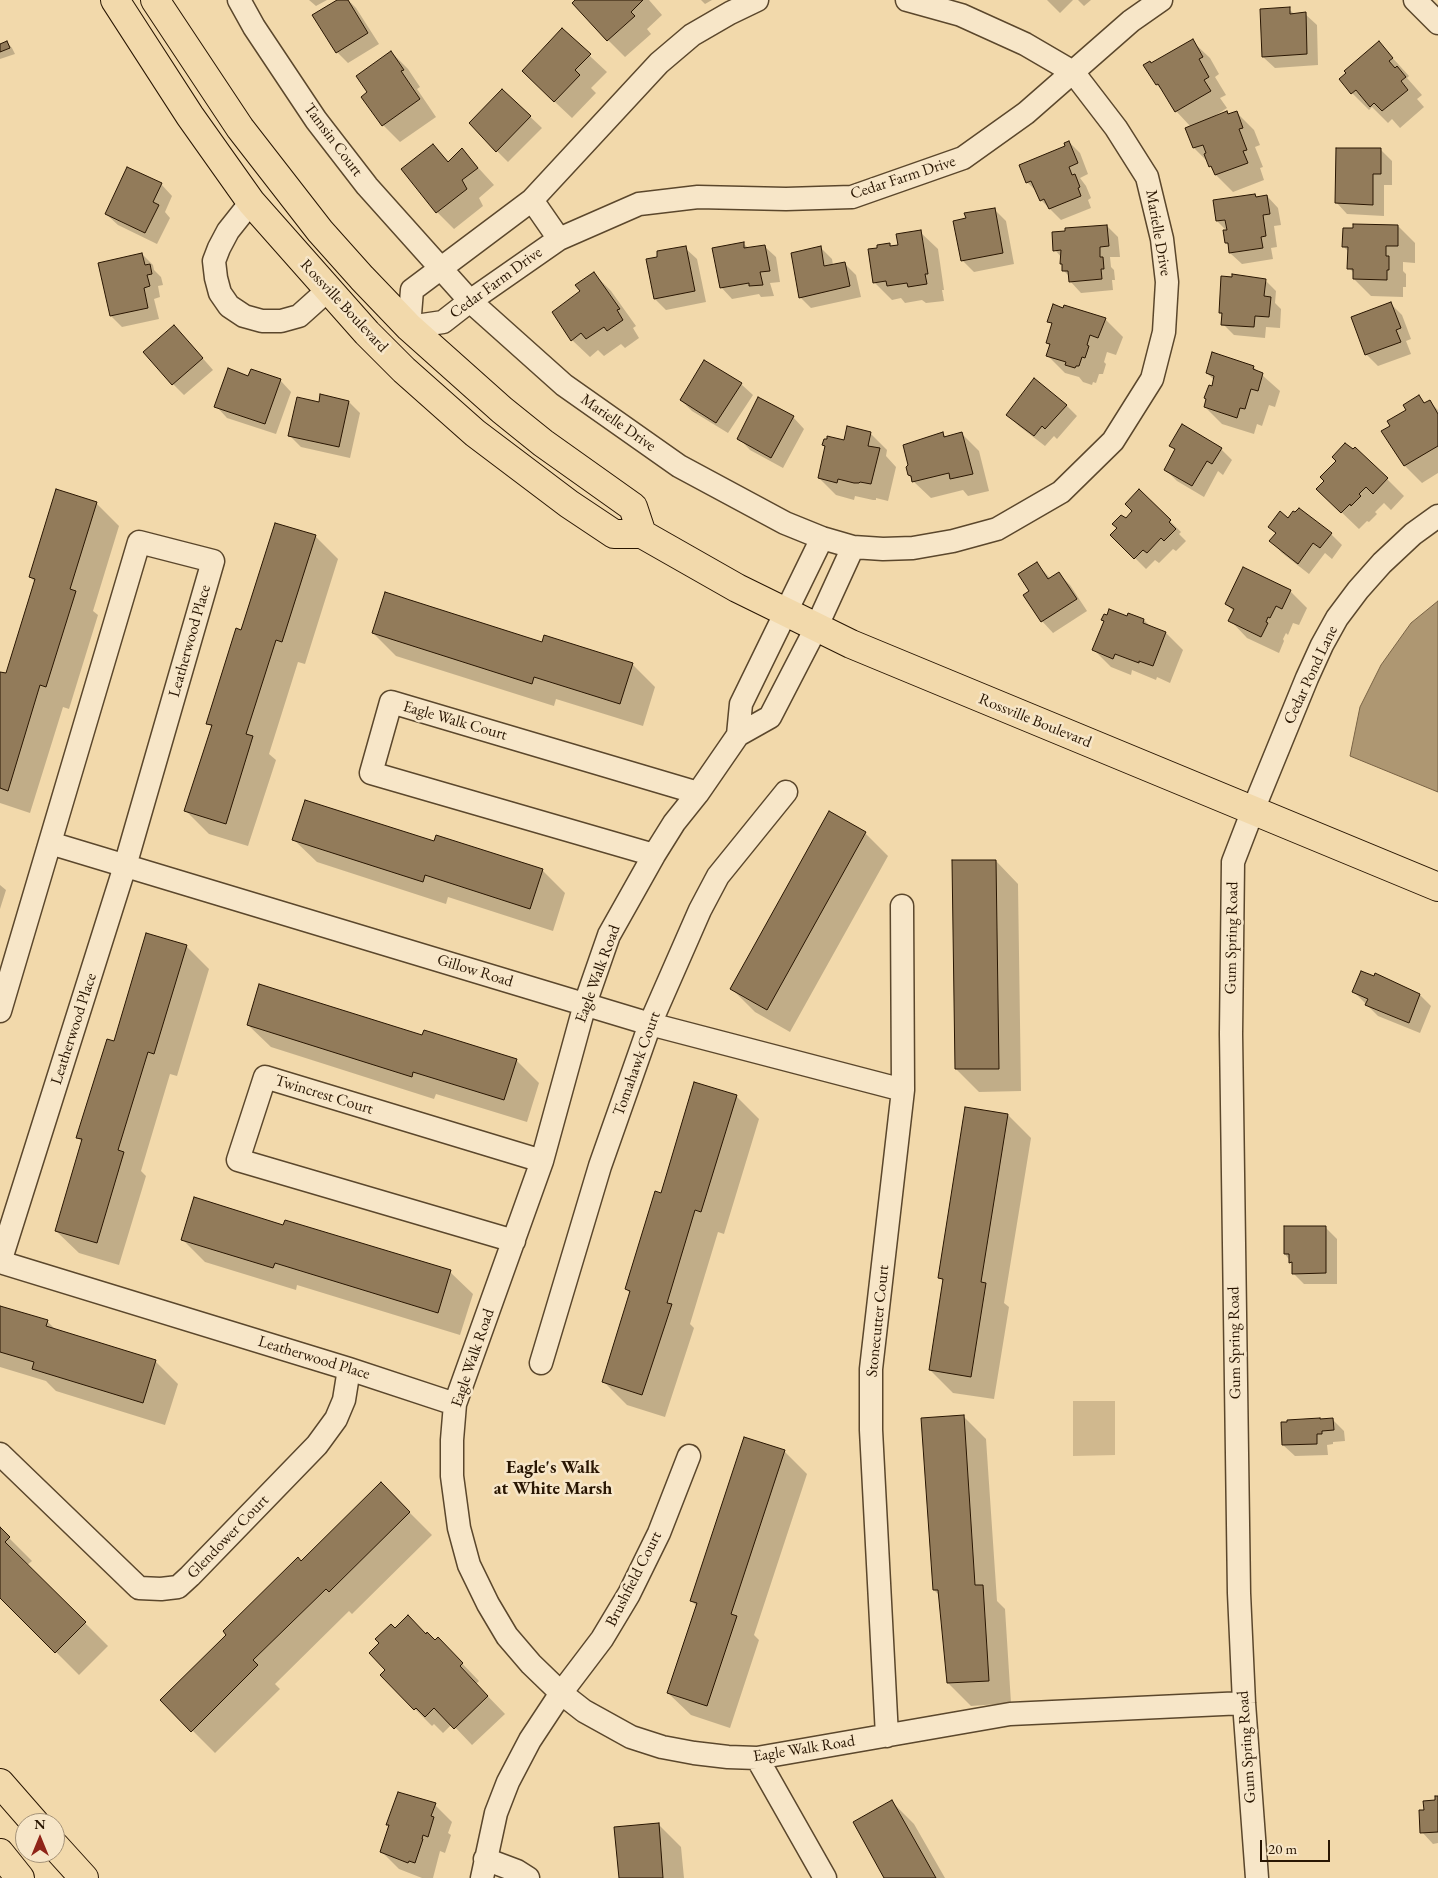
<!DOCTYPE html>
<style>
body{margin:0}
#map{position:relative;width:1438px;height:1878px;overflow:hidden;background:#f2d9ab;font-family:"EB Garamond",serif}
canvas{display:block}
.north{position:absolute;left:15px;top:1813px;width:50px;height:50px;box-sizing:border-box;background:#f7e6c8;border:1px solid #a59379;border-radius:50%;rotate:0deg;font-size:14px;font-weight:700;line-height:20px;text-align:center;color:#291602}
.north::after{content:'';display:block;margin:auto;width:18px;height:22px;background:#8f2418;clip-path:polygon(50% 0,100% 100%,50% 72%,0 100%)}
.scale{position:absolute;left:1260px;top:1840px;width:70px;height:22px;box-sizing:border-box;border:2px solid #291602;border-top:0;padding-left:6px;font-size:15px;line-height:18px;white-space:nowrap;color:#291602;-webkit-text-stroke:4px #f7e6c8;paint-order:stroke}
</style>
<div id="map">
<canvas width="1438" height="1878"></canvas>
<div class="north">N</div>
<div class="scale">20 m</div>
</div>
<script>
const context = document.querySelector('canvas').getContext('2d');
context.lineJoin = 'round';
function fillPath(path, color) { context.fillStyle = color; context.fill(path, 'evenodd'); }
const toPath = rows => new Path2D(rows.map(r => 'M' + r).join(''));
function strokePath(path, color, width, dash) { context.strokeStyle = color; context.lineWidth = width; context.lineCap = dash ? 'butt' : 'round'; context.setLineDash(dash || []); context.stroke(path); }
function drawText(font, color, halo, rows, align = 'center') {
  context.font = font + ' "EB Garamond",serif'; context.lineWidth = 5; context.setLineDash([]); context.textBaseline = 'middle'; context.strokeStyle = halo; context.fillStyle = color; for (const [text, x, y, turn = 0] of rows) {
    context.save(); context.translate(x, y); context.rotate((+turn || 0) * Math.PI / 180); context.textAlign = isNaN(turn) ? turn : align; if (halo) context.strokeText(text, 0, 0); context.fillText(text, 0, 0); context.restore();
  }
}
fillPath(toPath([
 [1073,1401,1115,1401,1115,1455,1073,1456]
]), '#d0b88e');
const water = toPath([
 [1438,601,1438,792,1350,756,1360,707,1381,665,1411,623,1438,601]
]);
fillPath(water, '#ae9772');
strokePath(water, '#796345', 1);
fillPath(toPath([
 [309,0,327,0,316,6],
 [339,0,348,0,356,8,379,44,348,63,337,52],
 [577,0,649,0,662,15,647,29,651,34,625,57,608,40],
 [701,0,712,0,705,4],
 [1047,0,1073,0,1060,13],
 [1078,0,1091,0,1084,6],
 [1289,9,1295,15,1305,14,1317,25,1318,65,1275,68,1263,57],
 [562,30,607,72,591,88,596,93,572,118,540,88],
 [1192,41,1210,58,1219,74,1215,77,1226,95,1220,98,1227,108,1213,117,1214,118,1227,113,1229,115,1236,112,1254,130,1260,145,1255,147,1263,167,1260,168,1264,180,1233,192,1216,175,1208,162,1194,148,1187,128,1191,127,1176,111,1165,93,1157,85,1152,65],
 [7,42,12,48,15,54,0,59,0,45],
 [1379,43,1409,76,1407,78,1422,95,1417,99,1424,107,1400,128,1392,119,1388,123,1372,107,1369,110,1352,93],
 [391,52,408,69,420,87,417,89,436,117,400,142,383,125,369,93],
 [503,91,542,128,508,162,497,151],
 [1069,142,1080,153,1088,174,1080,178,1086,186,1091,198,1088,200,1091,208,1061,220,1041,200,1038,193,1027,182,1066,147],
 [433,145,449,162,462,150,494,185,479,198,483,206,454,229,437,212],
 [1381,150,1392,161,1392,185,1384,185,1384,216,1347,214,1336,202],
 [161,184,172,196,165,212,170,218,157,244,118,225,106,214],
 [1255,195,1257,198,1267,196,1278,208,1281,225,1274,226,1277,247,1271,248,1273,259,1242,264,1230,253,1229,246,1226,243,1227,231,1217,221],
 [994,209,1006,221,1014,264,974,272,962,260],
 [1107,226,1118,237,1120,257,1110,257,1111,267,1114,270,1115,280,1112,280,1113,290,1081,293,1070,281,1070,277,1064,271,1062,258,1055,250],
 [1398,226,1415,243,1415,263,1403,262,1403,271,1406,274,1406,287,1403,287,1403,297,1371,296,1354,279,1354,273,1349,268,1349,252,1344,247],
 [920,232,938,249,944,290,942,290,944,301,926,303,922,300,905,303,901,298,892,300,875,283,878,249,889,244,892,247,899,246],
 [743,243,749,249,764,246,776,257,780,282,770,283,774,296,761,297,759,294,732,299,721,287],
 [685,248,697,259,706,302,666,310,655,299,658,258],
 [821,248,832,259,833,265,845,264,856,275,861,297,811,308,800,297],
 [142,254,153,265,154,270,161,277,163,285,158,286,160,297,154,299,159,319,122,327,111,316],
 [594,274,611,291,636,326,633,328,639,338,625,348,621,344,604,356,598,350,590,357,572,340,554,312,581,291],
 [1265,280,1276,291,1275,303,1281,309,1280,328,1266,327,1265,338,1234,335,1223,324,1223,316,1220,313],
 [1391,304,1402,315,1411,339,1406,341,1411,354,1378,366,1366,354],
 [1065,306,1106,320,1123,337,1116,355,1107,352,1104,362,1106,364,1103,374,1099,374,1096,383,1093,382,1092,385,1083,382,1079,377,1065,373,1048,356,1051,347,1047,343,1053,325,1049,321,1064,309],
 [185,338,213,370,184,395,173,384],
 [1253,367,1280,391,1275,407,1269,405,1262,426,1257,424,1254,434,1222,424,1205,407,1214,380,1207,373],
 [249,377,280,380,291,392,276,434,227,418,216,406],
 [741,384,753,395,728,433,692,411,681,400],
 [321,396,349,402,360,413,350,458,301,447,290,436,320,403],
 [1419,397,1425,403,1429,401,1438,410,1438,473,1422,483,1405,466,1383,431,1391,426],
 [1066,405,1077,416,1057,439,1054,436,1045,446,1019,426,1008,415],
 [793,417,804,429,783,468,750,450,739,438],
 [870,433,887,450,886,456,896,467,888,501,876,498,876,500,873,500,855,496,854,500,836,495,819,478,826,447,823,445,845,442],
 [943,434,947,438,962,434,979,451,989,491,968,496,963,490,931,498,913,481,909,475,909,465],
 [1171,445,1221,449,1232,460,1223,475,1218,471,1204,497,1177,481,1166,470,1175,450],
 [1387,479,1404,496,1391,510,1384,503,1375,512,1377,514,1369,522,1367,521,1359,529,1335,506,1326,481],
 [1140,491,1181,532,1179,534,1186,541,1176,551,1173,549,1159,563,1155,560,1146,569,1112,535,1134,511],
 [96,503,119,526,93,611,98,615,69,709,63,707,30,813,0,803,0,677,7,675,35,582,30,577],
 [1289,519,1331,534,1342,545,1332,559,1325,553,1309,574,1282,553,1271,541,1277,534,1269,527],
 [315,536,338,559,305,664,298,662,269,754,276,760,248,846,209,834,186,811,212,728,208,723,242,631],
 [1036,563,1051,579,1059,574,1070,585,1087,611,1053,633,1042,621,1031,592],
 [1290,591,1307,608,1299,625,1293,623,1288,635,1286,633,1283,639,1284,641,1279,653,1247,638,1230,620,1234,612,1226,604],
 [1103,620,1144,620,1151,627,1166,633,1183,650,1170,683,1157,677,1156,680,1132,670,1131,675,1111,667,1094,650,1105,622],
 [373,633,543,643,632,664,655,687,643,726,556,699,554,706,396,656],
 [865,833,888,856,790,1032,755,1012,732,989],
 [294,840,435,843,542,870,565,893,553,931,448,897,446,904,317,862],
 [996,861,1018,884,1021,1091,979,1092,956,1069],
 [0,885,6,890,0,909],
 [186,946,209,969,177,1076,170,1074,141,1171,146,1176,119,1265,79,1253,56,1231,82,1142,78,1138,114,1042],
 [1376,975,1420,995,1431,1006,1420,1033,1378,1016,1354,992,1374,978],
 [248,1025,516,1060,539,1083,527,1122,436,1094,434,1099,271,1047],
 [736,1096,759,1119,724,1234,718,1232,690,1324,694,1328,665,1417,627,1405,604,1382,631,1294,626,1289,661,1194],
 [966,1109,1008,1115,1031,1138,1004,1303,1009,1307,994,1399,953,1393,930,1370,944,1282,939,1277],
 [284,1226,450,1272,473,1294,460,1335,297,1285,296,1290,205,1262,182,1239],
 [1325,1227,1337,1239,1337,1284,1304,1284,1293,1273,1293,1265,1285,1254],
 [0,1307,47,1321,57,1331,155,1361,178,1384,165,1425,56,1391,46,1381,0,1367],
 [963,1416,986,1439,997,1601,1005,1609,1011,1703,971,1706,948,1683,940,1596,934,1590],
 [1333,1420,1344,1431,1345,1441,1333,1442,1333,1444,1327,1445,1328,1455,1295,1456,1283,1445],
 [784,1451,807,1474,754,1635,759,1640,730,1728,691,1715,668,1693,697,1606,691,1601],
 [381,1484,432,1535,352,1614,349,1611,275,1684,280,1689,215,1753,162,1700],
 [0,1529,32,1561,27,1565,108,1646,79,1675,0,1596],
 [395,1629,426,1635,455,1656,479,1681,476,1684,505,1714,472,1745,452,1724,443,1733,434,1724,432,1726,415,1709,387,1670],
 [1438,1797,1438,1843,1433,1844,1422,1832,1425,1811,1436,1802],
 [891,1801,914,1824,945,1878,886,1878],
 [435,1805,452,1822,448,1833,451,1835,445,1853,440,1851,433,1878,422,1878,399,1869,381,1851,390,1827,387,1824],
 [658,1824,681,1847,684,1878,620,1878]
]), '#0003');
const building = toPath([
 [337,0,348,0,368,33,336,53,312,15,337,0],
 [575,0,643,0,631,12,635,16,607,41,572,3,575,0],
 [1290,7,1290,14,1306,12,1307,54,1262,57,1260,9,1290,7],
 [562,28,591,54,575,70,580,75,554,102,522,71,562,28],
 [1193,39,1203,57,1199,59,1209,77,1204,80,1211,91,1175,112,1158,84,1156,85,1143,65,1150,61,1151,63,1193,39],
 [7,41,10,48,0,52,0,44,7,41],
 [1379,41,1393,58,1389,61,1395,68,1397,66,1406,77,1401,81,1408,90,1382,111,1374,103,1370,107,1356,90,1351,94,1339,79,1346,73,1344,71,1379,41],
 [391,51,404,70,401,71,420,99,382,126,361,97,367,92,356,76,391,51],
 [502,89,531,116,496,152,469,123,502,89],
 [1227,111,1228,114,1237,111,1243,128,1239,129,1247,150,1243,151,1248,163,1215,175,1211,166,1209,167,1204,154,1206,153,1203,145,1193,148,1185,128,1227,111],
 [1069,141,1078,163,1069,167,1072,175,1075,174,1080,187,1078,188,1081,196,1049,209,1044,199,1040,201,1031,181,1026,183,1019,165,1065,146,1064,143,1069,141],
 [433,144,448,162,462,148,478,168,462,180,467,189,436,213,401,169,433,144],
 [1336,148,1381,148,1381,174,1373,174,1373,205,1335,203,1336,148],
 [127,167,162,183,153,202,159,205,145,233,105,214,127,167],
 [1255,194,1256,197,1267,195,1270,214,1263,215,1266,236,1261,237,1263,248,1229,253,1228,243,1225,243,1223,230,1227,230,1225,220,1216,221,1213,200,1255,194],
 [995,208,1003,253,961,261,953,221,966,218,964,213,995,208],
 [1353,224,1398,225,1398,246,1386,246,1386,256,1389,256,1389,270,1387,270,1387,280,1353,279,1353,269,1347,269,1348,247,1342,247,1343,228,1353,228,1353,224],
 [1107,225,1109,246,1100,247,1100,257,1103,257,1104,269,1101,269,1102,279,1069,282,1068,271,1062,271,1062,264,1060,264,1061,250,1053,251,1052,232,1065,231,1065,228,1107,225],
 [921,230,928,274,925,274,927,284,908,287,907,283,887,286,886,281,873,283,868,249,877,248,877,245,890,243,890,246,898,245,896,234,921,230],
 [744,242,744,248,765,245,770,271,760,272,763,285,749,286,749,283,720,288,712,248,744,242],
 [686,246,695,291,654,299,646,259,657,257,657,251,686,246],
 [821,246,824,266,845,262,850,286,799,298,791,253,821,246],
 [142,253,145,265,150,264,152,274,147,275,150,286,144,288,148,308,110,316,98,263,142,253],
 [594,272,620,309,617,310,623,320,607,331,604,327,586,339,581,333,571,341,552,312,580,291,575,285,594,272],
 [1232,274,1266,279,1264,296,1271,297,1269,317,1255,316,1254,327,1221,325,1222,313,1219,313,1221,276,1232,277,1232,274],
 [1391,302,1401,328,1396,330,1401,342,1365,355,1351,317,1391,302],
 [1053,304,1063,308,1064,305,1106,318,1098,338,1090,335,1087,345,1089,346,1085,358,1082,357,1079,366,1076,366,1075,368,1065,365,1066,362,1046,356,1050,344,1046,343,1052,323,1047,322,1053,304],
 [174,325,203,358,172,385,143,352,174,325],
 [1212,352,1254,366,1253,369,1263,373,1258,391,1251,389,1245,409,1240,408,1237,418,1204,407,1206,399,1204,398,1209,385,1212,386,1214,376,1206,373,1212,352],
 [704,360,742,383,716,423,680,400,704,360],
 [228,368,248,376,251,369,281,379,265,424,214,407,228,368],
 [1034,378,1067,405,1045,429,1042,426,1034,436,1006,415,1034,378],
 [320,394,349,401,339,447,288,436,297,397,319,402,320,394],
 [1419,395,1424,403,1430,400,1438,414,1438,446,1404,466,1381,431,1390,426,1387,421,1406,410,1403,405,1419,395],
 [758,397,794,416,771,458,737,439,758,397],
 [1182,424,1222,448,1212,464,1207,461,1192,486,1164,470,1175,449,1169,446,1182,424],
 [847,426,871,432,868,446,880,448,871,484,860,482,859,483,854,483,838,479,837,483,818,478,825,446,822,445,824,439,827,439,827,436,844,440,847,426],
 [943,432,944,437,962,432,973,474,950,479,949,473,912,482,911,476,908,475,906,467,908,465,903,445,943,432],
 [1345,443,1353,449,1355,447,1388,478,1373,494,1366,487,1359,494,1361,496,1351,506,1350,504,1341,513,1316,489,1324,481,1320,477,1336,461,1332,457,1345,443],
 [56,489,97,502,70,589,76,591,46,687,40,685,8,791,0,788,0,672,6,673,35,579,29,577,56,489],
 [1139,489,1171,520,1169,522,1176,529,1164,541,1161,538,1147,553,1143,550,1134,559,1110,535,1117,528,1112,524,1121,515,1126,518,1132,511,1125,504,1139,489],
 [1299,508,1332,533,1320,548,1313,543,1298,564,1269,541,1276,533,1268,527,1280,511,1288,518,1293,511,1295,512,1299,508],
 [275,523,316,535,282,642,276,640,246,734,253,736,226,824,184,811,212,725,206,724,236,628,241,630,275,523],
 [1037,562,1048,579,1059,572,1077,599,1041,622,1023,595,1029,591,1018,574,1037,562],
 [1243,567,1291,590,1282,609,1276,606,1270,618,1268,617,1266,622,1268,623,1261,637,1228,621,1234,609,1225,604,1243,567],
 [385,592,542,642,544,635,633,663,620,704,534,677,532,684,372,633,385,592],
 [1109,609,1127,616,1128,613,1144,619,1143,623,1166,632,1153,666,1139,661,1139,663,1115,654,1113,659,1092,650,1104,621,1101,620,1104,614,1107,615,1109,609],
 [305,800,434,841,436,835,543,869,530,909,425,875,423,882,292,840,305,800],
 [829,811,866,832,767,1010,730,989,829,811],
 [952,860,996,860,999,1069,955,1069,952,860],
 [146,933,187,945,154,1054,148,1052,118,1150,124,1152,97,1243,55,1231,82,1139,76,1138,107,1039,114,1041,146,933],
 [1361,971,1374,976,1375,973,1420,994,1409,1023,1365,1005,1368,999,1352,992,1361,971],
 [259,984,422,1035,424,1030,517,1059,504,1100,413,1072,412,1077,247,1025,259,984],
 [694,1082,737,1095,701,1212,695,1210,667,1303,672,1304,642,1395,602,1382,630,1291,625,1289,655,1191,661,1193,694,1082],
 [965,1107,1008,1114,981,1282,986,1283,971,1377,929,1370,943,1279,938,1278,965,1107],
 [194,1197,283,1225,285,1220,451,1270,438,1313,275,1263,273,1268,181,1240,194,1197],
 [1284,1226,1326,1226,1326,1273,1292,1274,1292,1262,1289,1263,1289,1254,1284,1254,1284,1226],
 [0,1306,48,1320,46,1326,156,1360,143,1403,32,1369,34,1362,0,1352,0,1306],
 [964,1415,975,1585,983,1585,989,1681,947,1683,938,1590,933,1590,921,1418,964,1415],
 [1320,1418,1320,1419,1333,1418,1334,1430,1322,1431,1322,1434,1317,1434,1317,1444,1282,1445,1281,1422,1287,1422,1287,1420,1320,1418],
 [744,1437,785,1450,731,1614,737,1616,707,1706,667,1693,697,1603,690,1601,744,1437],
 [381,1482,410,1512,329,1592,326,1589,253,1660,258,1665,191,1732,160,1700,226,1635,223,1631,298,1557,301,1561,381,1482],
 [0,1527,10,1537,5,1542,86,1622,55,1653,0,1598,0,1527],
 [408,1615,426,1634,427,1632,435,1640,438,1637,463,1663,460,1666,488,1696,454,1729,434,1708,425,1717,416,1708,414,1710,380,1675,385,1670,369,1653,379,1643,375,1639,391,1624,395,1628,408,1615],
 [398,1792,436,1803,431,1816,434,1817,428,1837,423,1835,422,1839,423,1839,415,1863,409,1861,408,1863,380,1852,389,1825,386,1825,398,1792],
 [1435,1796,1438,1796,1438,1832,1420,1833,1419,1810,1424,1810,1423,1801,1435,1800,1435,1796],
 [892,1800,936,1878,884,1878,853,1822,892,1800],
 [659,1823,663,1878,619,1878,614,1827,659,1823]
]);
fillPath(building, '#927b5a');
strokePath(building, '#291602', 1);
const minor = toPath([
 [239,0,254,27,316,120,367,186,470,301,564,385,679,466,785,523,822,538,853,547,883,549,913,548,953,541,997,529,1061,492,1113,441,1152,379,1164,332,1167,282,1162,239,1147,177,1116,128,1073,72,1025,44,961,15,907,0],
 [757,0,730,13,692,35,659,63,532,200,412,290,409,327,443,322,470,301,559,239,639,204,698,197,786,199,852,197,963,158,1026,113,1131,21,1161,0],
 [1415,0,1438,23],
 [532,200,559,239],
 [251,202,228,231,219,248,214,261,216,278,220,293,229,306,244,316,262,321,281,321,299,316,328,290],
 [853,547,816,628,770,717,738,735,698,793,674,823,654,855,609,935,585,1004,542,1161,455,1404,452,1440,452,1476,459,1528,469,1565,488,1604,507,1636,531,1664,561,1693,584,1711,631,1737,662,1747,694,1753,728,1757,757,1758,1010,1714,1244,1703],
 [738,735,741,704,822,538],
 [50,843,650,1024,903,1090],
 [654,855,371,773,391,702,698,793],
 [0,1011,139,542,213,561,125,866,0,1262],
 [514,1241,238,1160,265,1077,542,1161],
 [0,1262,349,1369,455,1404],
 [541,1363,600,1166,650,1024,700,910,718,876,786,792],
 [0,1454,139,1588,161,1589,178,1587,190,1576,317,1445,336,1419,344,1400,349,1369],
 [887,1736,871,1430,871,1369,903,1090,902,906],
 [757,1758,825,1878],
 [485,1859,517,1871,528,1878],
 [482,1878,496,1813,508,1782,530,1740,561,1693,602,1639,629,1594,659,1533,689,1456],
 [1257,1878,1244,1703,1239,1593,1231,1034,1233,862,1253,810,1307,678,1322,645,1337,618,1358,590,1382,563,1413,534,1438,516]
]);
const major = toPath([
 [115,0,190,116,251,202,367,333,404,370,475,433,569,504,614,534,642,534,737,588,851,644,1438,887],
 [155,0,240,128,320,231,362,278,409,327,502,410,543,443,633,507,642,534]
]);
const highway = toPath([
 [0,1783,35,1823],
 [55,1846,84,1878],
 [0,1853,20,1878]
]);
strokePath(minor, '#5b472c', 25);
strokePath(major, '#291602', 30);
strokePath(highway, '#291602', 30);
strokePath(minor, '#f7e6c8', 22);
strokePath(major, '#f2d9ab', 28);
strokePath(highway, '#f2d9ab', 28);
drawText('16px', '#291602', '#f7e6c8', [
 ["Tamsin Court",333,140,53],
 ["Cedar Farm Drive",903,178,-18],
 ["Marielle Drive",1158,233,80],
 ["Cedar Farm Drive",496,283,-36],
 ["Rossville Boulevard",344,306,47],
 ["Marielle Drive",618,423,35],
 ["Leatherwood Place",190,641,-74],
 ["Cedar Pond Lane",1311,675,-65],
 ["Eagle Walk Court",455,721,16],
 ["Rossville Boulevard",1035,721,22],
 ["Gum Spring Road",1232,938,-89],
 ["Gillow Road",475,971,17],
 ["Eagle Walk Road",598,974,-70],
 ["Leatherwood Place",74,1029,-72],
 ["Tomahawk Court",637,1064,-70],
 ["Twincrest Court",324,1095,17],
 ["Stonecutter Court",878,1321,-84],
 ["Gum Spring Road",1235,1343,-91],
 ["Leatherwood Place",314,1358,17],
 ["Eagle Walk Road",473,1358,-71],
 ["Glendower Court",228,1537,-46],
 ["Brushfield Court",634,1579,-63],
 ["Gum Spring Road",1247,1747,-94],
 ["Eagle Walk Road",804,1749,-9]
]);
drawText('bold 18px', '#291602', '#f7e6c8', [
 ["Eagle's Walk",553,1468],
 ["at White Marsh",553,1489]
]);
</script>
